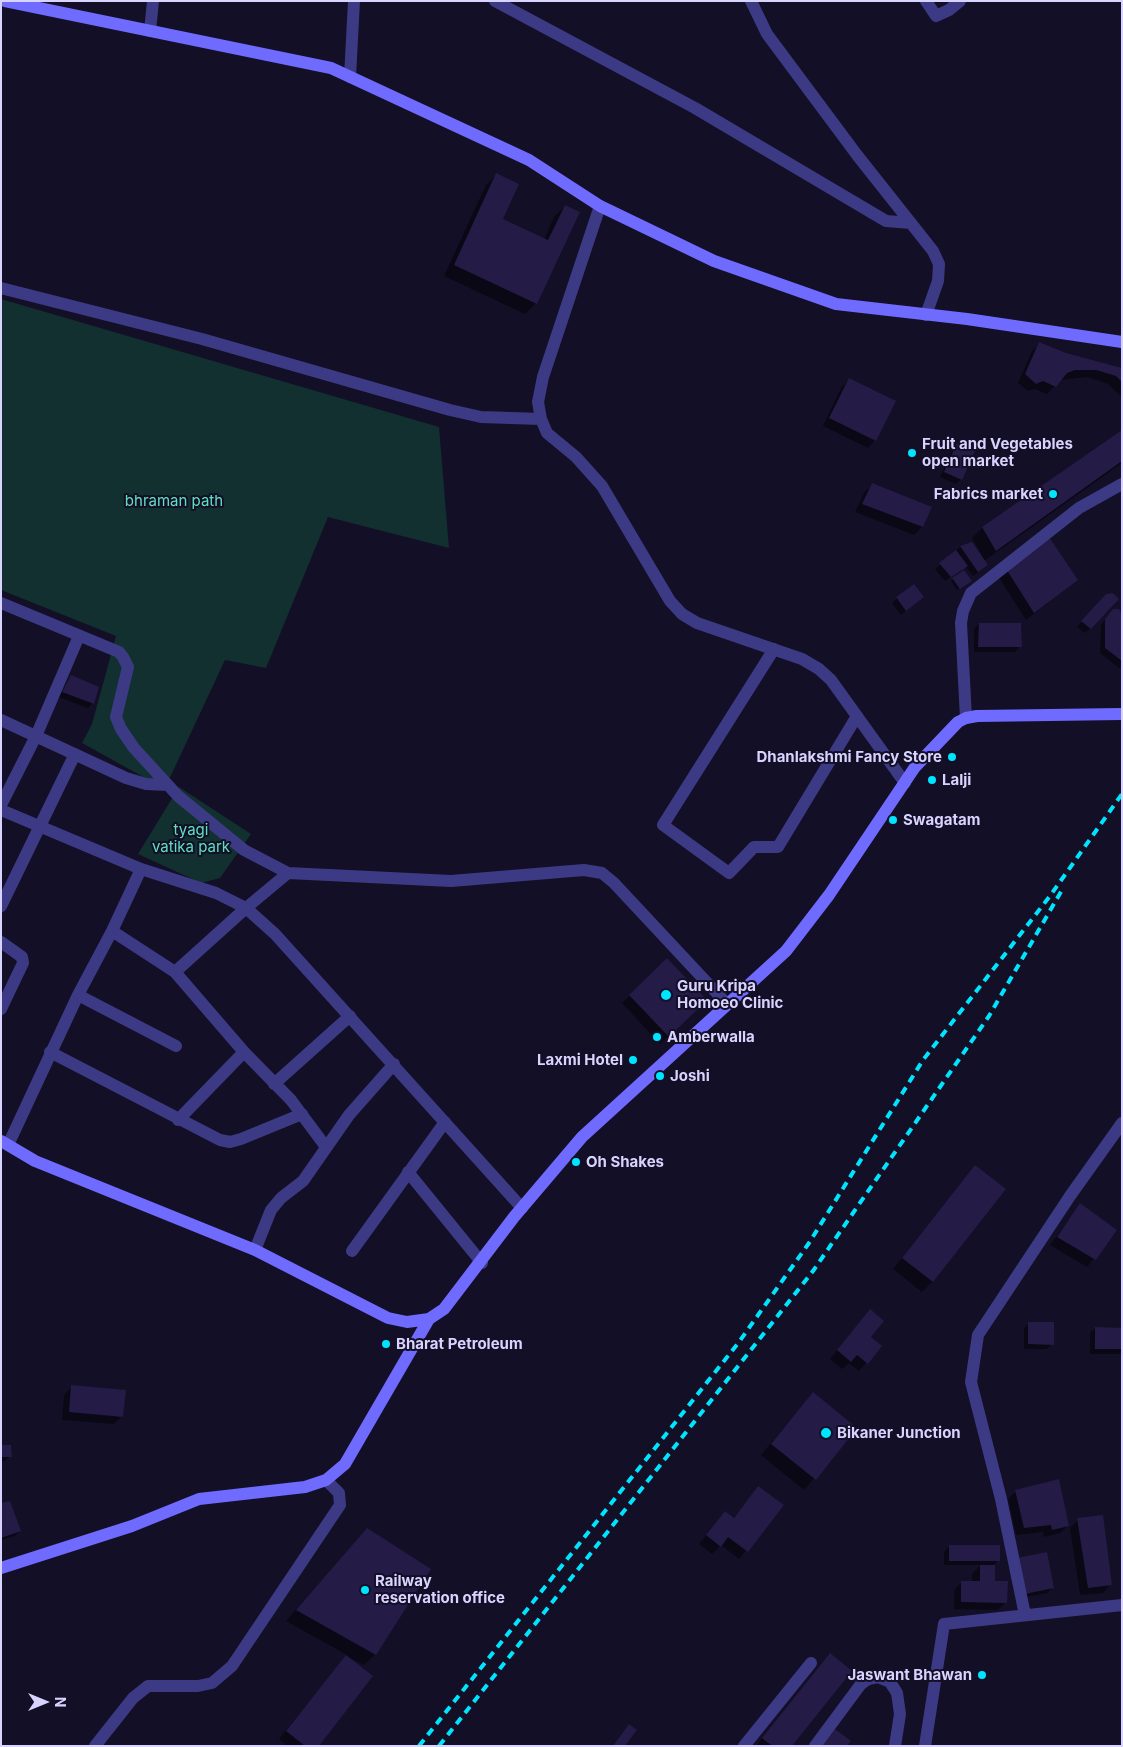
<!DOCTYPE html>
<style>
body{margin:0}
#map{position:relative;width:1123px;height:1747px;overflow:hidden;background:#130f26;font-family:Inter,sans-serif}
canvas{display:block}
.frame{position:absolute;inset:0;border:2px solid #d9d4ff;pointer-events:none}
.north{position:absolute;left:20px;top:1677px;width:50px;height:50px;-webkit-text-stroke:4px #130f26;paint-order:stroke;rotate:90deg;font-size:14px;font-weight:700;line-height:20px;text-align:center;color:#d9d4ff}
.north::after{content:'';display:block;margin:auto;width:18px;height:22px;background:#d9d4ff;clip-path:polygon(50% 0,100% 100%,50% 72%,0 100%)}
</style>
<div id="map">
<canvas width="1123" height="1747"></canvas>
<div class="frame"></div>
<div class="north">N</div>
</div>
<script>
const context = document.querySelector('canvas').getContext('2d');
context.lineJoin = 'round';
function fillPath(path, color) { context.fillStyle = color; context.fill(path, 'evenodd'); }
const toPath = rows => new Path2D(rows.map(r => 'M' + r).join(''));
function strokePath(path, color, width, dash) { context.strokeStyle = color; context.lineWidth = width; context.lineCap = dash ? 'butt' : 'round'; context.setLineDash(dash || []); context.stroke(path); }
function drawText(font, color, halo, rows, align = 'center') {
  context.font = font + ' Inter,sans-serif'; context.lineWidth = 4; context.setLineDash([]); context.textBaseline = 'middle'; context.strokeStyle = halo; context.fillStyle = color; for (const [text, x, y, turn = 0] of rows) {
    context.save(); context.translate(x, y); context.rotate((+turn || 0) * Math.PI / 180); context.textAlign = isNaN(turn) ? turn : align; if (halo) context.strokeText(text, 0, 0); context.fillText(text, 0, 0); context.restore();
  }
}
fillPath(toPath([
 [1,299,439,427,449,548,328,517,266,668,225,660,166,786,156,784,82,743,92,724,116,636,1,590],
 [179,787,251,834,220,878,201,883,138,854]
]), '#12302f');
fillPath(toPath([
 [497,174,501,220,544,240,554,217,565,206,536,303,525,314,444,276,486,185],
 [1040,344,1065,354,1122,370,1122,397,1108,384,1087,377,1060,380,1047,394,1035,389,1028,391,1018,383,1032,351],
 [849,380,875,440,868,448,823,426,841,388],
 [1122,432,1122,463,984,561,981,570,973,576,965,566,945,581,935,569,960,547,971,544,981,558,983,557,972,538,983,527],
 [957,445,961,479,956,484,940,477,952,450],
 [872,485,930,508,922,527,914,535,855,512,864,493],
 [1006,568,1068,587,1026,620,998,576],
 [953,579,968,583,957,590,951,581],
 [922,597,901,615,892,603,897,598],
 [1117,599,1085,633,1077,627,1101,601],
 [1108,616,1122,617,1122,665,1119,668,1100,653,1101,625],
 [979,624,1020,646,1015,652,974,652,974,629],
 [72,676,93,703,88,708,58,697],
 [667,960,706,1000,660,1044,622,1003],
 [975,1166,932,1282,922,1292,893,1269],
 [1080,1205,1116,1230,1087,1267,1050,1245],
 [870,1310,870,1337,881,1346,859,1371,849,1363,842,1369,830,1359],
 [1029,1323,1052,1344,1047,1349,1024,1349,1024,1328],
 [1095,1328,1122,1329,1122,1354,1090,1354,1090,1333],
 [71,1387,122,1416,114,1424,62,1420,64,1395],
 [813,1393,856,1428,804,1490,761,1455],
 [1,1446,10,1456,5,1461,1,1461],
 [758,1487,782,1506,739,1559,721,1545,712,1554,699,1544,725,1513,733,1519],
 [1016,1491,1068,1526,1060,1533,1044,1537,1043,1532,1016,1535,1008,1499],
 [1,1505,20,1531,15,1536,1,1540],
 [1078,1520,1110,1585,1103,1593,1080,1595,1070,1528],
 [367,1529,375,1654,364,1665,346,1656,318,1746,287,1746,279,1739,347,1655,286,1621],
 [949,1547,998,1560,994,1565,994,1583,1006,1602,998,1610,954,1609,954,1590,962,1582,972,1582,972,1574,981,1565,944,1565,944,1552],
 [1013,1564,1052,1588,1047,1593,1020,1598],
 [830,1655,791,1746,756,1746,822,1663]
]), '#0007');
fillPath(toPath([
 [496,173,519,184,503,219,548,240,565,205,580,212,537,304,454,265],
 [1039,342,1066,353,1122,368,1122,382,1116,376,1096,370,1075,370,1067,373,1056,387,1043,381,1036,384,1025,374],
 [849,378,896,401,876,441,829,418],
 [1122,430,1122,461,996,551,982,527],
 [957,443,975,451,962,480,944,472],
 [872,483,932,507,923,527,862,504],
 [1047,534,1078,580,1034,613,1005,567],
 [972,542,988,565,978,572,960,546],
 [956,550,968,566,951,577,939,563],
 [964,570,972,581,960,589,952,578],
 [914,584,924,597,906,611,896,597],
 [1113,593,1119,599,1091,629,1081,621,1106,594],
 [1113,609,1119,609,1122,615,1122,661,1105,648,1105,619],
 [979,623,1021,623,1022,647,978,647],
 [71,675,99,687,94,704,62,692],
 [667,958,707,1000,669,1037,629,995],
 [975,1165,1006,1189,933,1282,902,1258],
 [1080,1203,1117,1230,1096,1260,1057,1237],
 [870,1309,884,1321,871,1337,882,1346,868,1364,857,1355,851,1362,837,1350],
 [1028,1322,1054,1322,1054,1345,1028,1344],
 [1095,1327,1122,1328,1122,1349,1095,1349],
 [71,1385,126,1390,123,1417,69,1412],
 [813,1392,857,1428,816,1480,771,1444],
 [1,1445,11,1445,12,1457,1,1457],
 [1059,1479,1069,1526,1052,1530,1051,1525,1024,1528,1015,1490],
 [758,1486,784,1505,748,1552,728,1537,721,1547,706,1535,725,1511,734,1518],
 [10,1501,21,1531,1,1538,1,1503],
 [1103,1515,1112,1585,1088,1588,1077,1518],
 [367,1528,431,1569,376,1655,296,1610],
 [949,1545,1000,1545,1000,1561,949,1561],
 [1047,1552,1054,1588,1025,1594,1017,1558],
 [980,1565,995,1565,995,1581,1008,1581,1007,1603,961,1602,961,1581,980,1581],
 [830,1653,852,1671,792,1746,772,1746,762,1738],
 [346,1655,373,1676,319,1746,305,1746,286,1731],
 [629,1724,637,1730,625,1746,613,1746],
 [835,1729,851,1741,847,1746,822,1746]
]), '#241b47');
strokePath(toPath([
 [495,1,695,108,886,221,911,223],
 [751,1,767,34,857,155,933,251,939,264,938,281,926,315],
 [926,1,936,16,949,10,960,1],
 [150,31,153,1],
 [350,77,354,1],
 [600,206,543,377,538,402,541,419,547,433,576,457,602,486,670,601,682,614,697,623,802,659,819,669,831,680,905,783],
 [1,288,202,339,450,410,481,417,541,419],
 [1,603,119,652,123,657,128,667,116,717,121,729,134,748,178,796,244,850,288,873],
 [774,649,663,825,729,873,754,847,778,847,857,716],
 [966,718,961,623,963,611,971,593,1079,508,1122,484],
 [1,720,126,778,146,784,168,785],
 [1,805,36,736,79,636],
 [1,810,141,869,112,931,78,995,8,1145],
 [141,869,216,893,246,908,275,934,522,1208],
 [1,906,75,754],
 [112,931,175,972,244,1052,178,1120],
 [1,942,22,957,23,963,1,1009],
 [175,972,246,908,288,873,451,881,584,870,602,873,614,883,727,1004],
 [78,995,176,1046],
 [50,1052,220,1140,230,1142,241,1139,302,1114],
 [244,1052,291,1100,326,1147],
 [274,1084,350,1016],
 [408,1172,482,1263],
 [255,1250,271,1210,281,1198,303,1181,349,1115,394,1064],
 [352,1251,445,1122],
 [1025,1615,1001,1499,971,1382,978,1335,1070,1196,1122,1123],
 [95,1746,133,1698,148,1686,198,1686,212,1683,232,1666,340,1505,339,1493,326,1480],
 [744,1746,811,1663],
 [815,1746,861,1684,868,1679,878,1677,890,1682,897,1693,900,1714,895,1746],
 [925,1746,944,1624,1122,1605]
]), '#3d3a85', 12);
strokePath(toPath([
 [5,1,331,68,529,160,600,206,714,261,836,304,967,319,1122,342],
 [1,1141,35,1161,255,1250,388,1318,407,1322,429,1319,444,1309,514,1217,582,1137,786,951,829,895,915,767,958,722,966,718,977,716,1122,714],
 [1,1568,132,1526,199,1499,305,1487,326,1480,345,1464,429,1319]
]), '#6f6bff', 12);
strokePath(toPath([
 [419,1746,739,1342,809,1243,923,1060,1050,896,1122,794],
 [439,1746,813,1271,989,1016,1062,890]
]), '#00e5ff', 4, [8, 6]);
for (const [x, y, r, color] of [
 [912,453,5,"#00e5ff"],
 [1053,494,5,"#00e5ff"],
 [952,757,5,"#00e5ff"],
 [932,780,5,"#00e5ff"],
 [893,820,5,"#00e5ff"],
 [666,995,6,"#00e5ff"],
 [657,1037,5,"#00e5ff"],
 [633,1060,5,"#00e5ff"],
 [660,1076,5,"#00e5ff"],
 [576,1162,5,"#00e5ff"],
 [386,1344,5,"#00e5ff"],
 [826,1433,6,"#00e5ff"],
 [365,1590,5,"#00e5ff"],
 [982,1675,5,"#00e5ff"]
]) { const dot = new Path2D(); dot.arc(x, y, r, 0, 2 * Math.PI); context.fillStyle = color; context.fill(dot); strokePath(dot, '#130f26', 2); }
drawText('bold 15px', '#d9d4ff', '#130f26', [
 ["Fruit and Vegetables",922,444],
 ["open market",922,461],
 ["Fabrics market",1043,494,"right"],
 ["Dhanlakshmi Fancy Store",942,757,"right"],
 ["Lalji",942,780],
 ["Swagatam",903,820],
 ["Guru Kripa",677,986],
 ["Homoeo Clinic",677,1003],
 ["Amberwalla",667,1037],
 ["Laxmi Hotel",623,1060,"right"],
 ["Joshi",670,1076],
 ["Oh Shakes",586,1162],
 ["Bharat Petroleum",396,1344],
 ["Bikaner Junction",837,1433],
 ["Railway",375,1581],
 ["reservation office",375,1598],
 ["Jaswant Bhawan",972,1675,"right"]
], 'left');
drawText('15px', '#5fe0c0', '#130f26', [
 ["bhraman path",174,501],
 ["tyagi",191,830],
 ["vatika park",191,847]
]);
</script>
